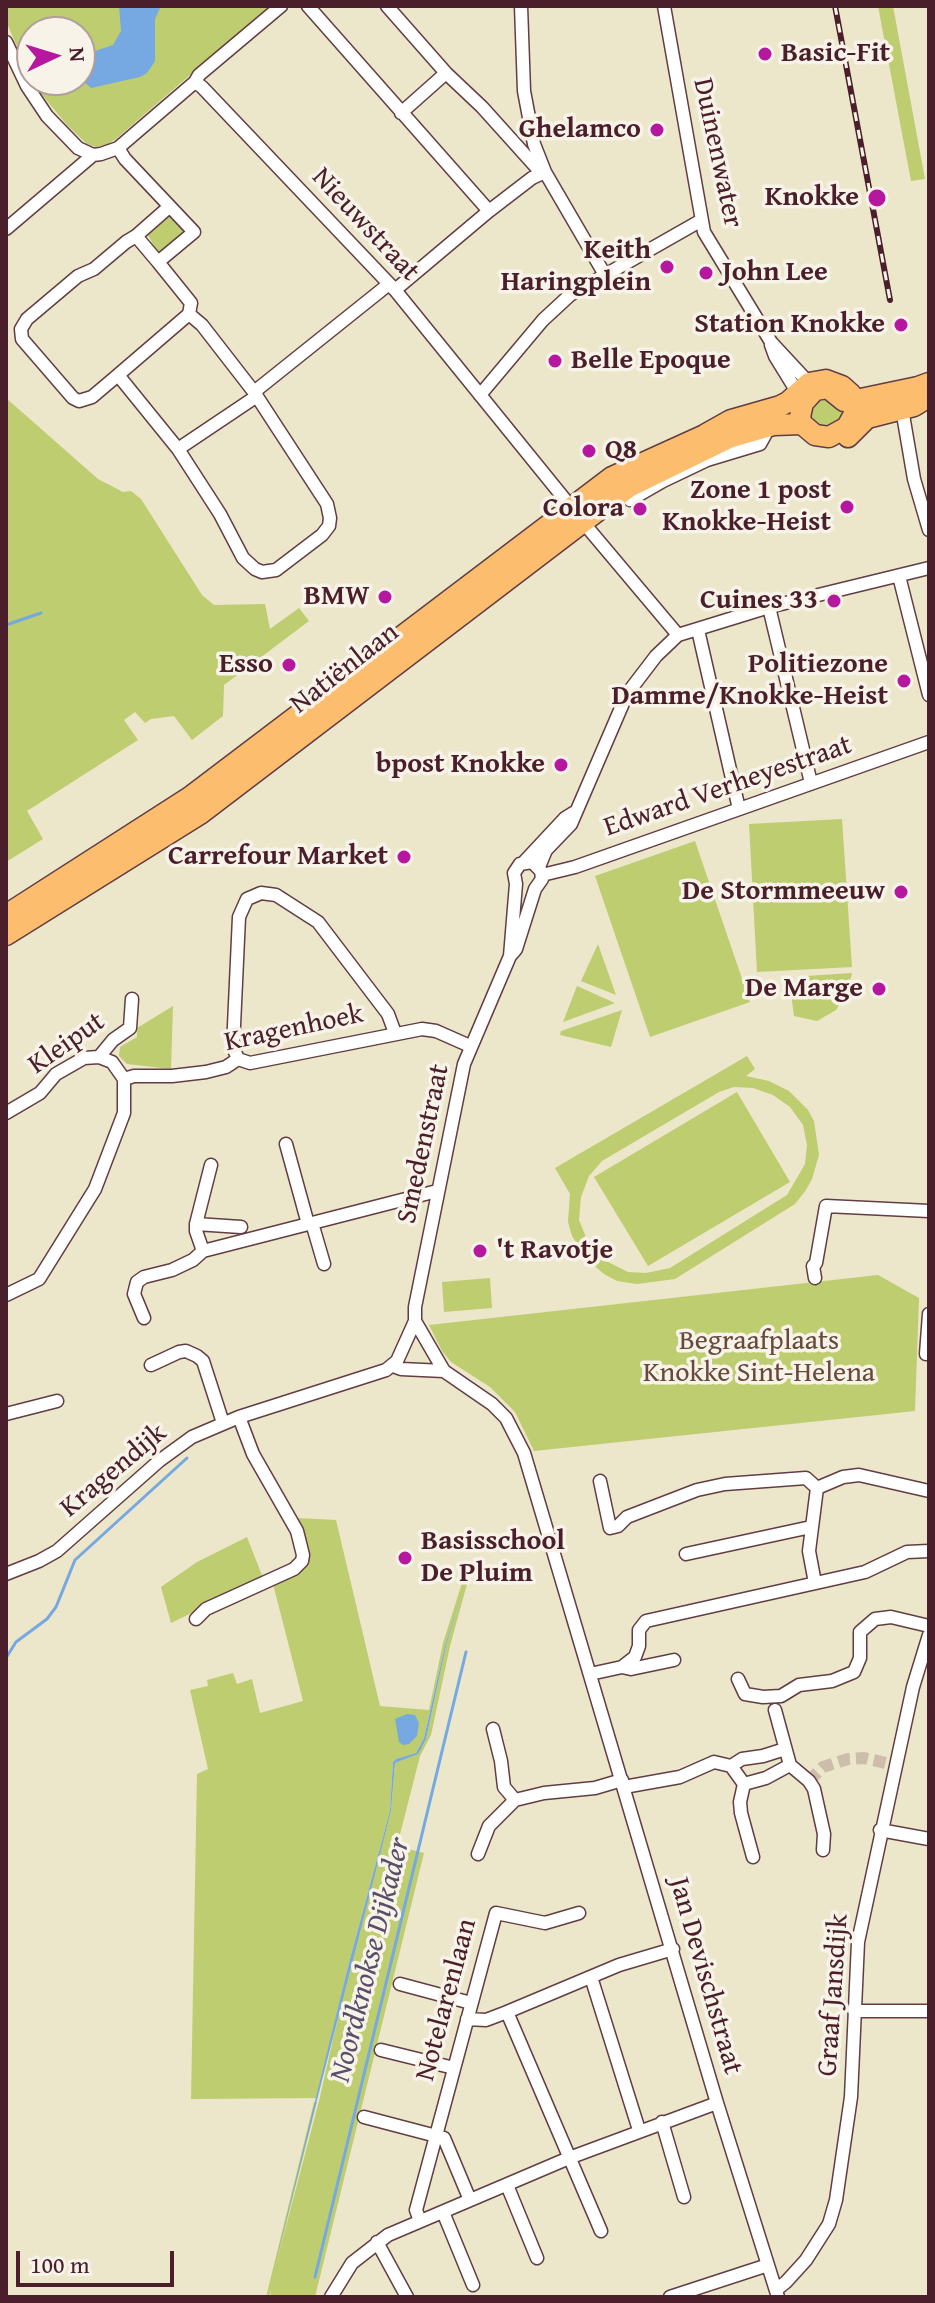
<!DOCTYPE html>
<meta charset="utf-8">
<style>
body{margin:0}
#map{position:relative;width:935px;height:2303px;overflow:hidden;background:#ece6cb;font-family:"Gentium Book Plus",serif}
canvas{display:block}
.frame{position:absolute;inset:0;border:8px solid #4a1f2b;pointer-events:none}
.north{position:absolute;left:16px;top:16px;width:80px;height:80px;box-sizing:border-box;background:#f7f3e8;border:2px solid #b29e9c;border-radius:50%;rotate:86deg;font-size:22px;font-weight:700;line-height:32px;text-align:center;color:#4a1f2b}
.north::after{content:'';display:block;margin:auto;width:28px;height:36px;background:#b5179e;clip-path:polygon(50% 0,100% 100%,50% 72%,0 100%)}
.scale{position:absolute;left:16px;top:2251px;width:158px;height:36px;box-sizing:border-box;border:4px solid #4a1f2b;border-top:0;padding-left:10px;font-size:24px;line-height:28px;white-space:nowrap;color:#4a1f2b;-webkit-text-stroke:6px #f7f3e8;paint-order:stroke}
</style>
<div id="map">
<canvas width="935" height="2303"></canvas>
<div class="frame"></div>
<div class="north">N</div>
<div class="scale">100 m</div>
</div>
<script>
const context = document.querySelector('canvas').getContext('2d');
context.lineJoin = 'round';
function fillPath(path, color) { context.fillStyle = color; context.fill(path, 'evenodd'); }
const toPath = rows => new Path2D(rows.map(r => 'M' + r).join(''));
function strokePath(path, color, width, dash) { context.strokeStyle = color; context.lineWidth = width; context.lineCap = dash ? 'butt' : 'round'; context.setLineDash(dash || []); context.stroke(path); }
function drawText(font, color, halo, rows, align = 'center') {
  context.font = font + ' "Gentium Book Plus",serif'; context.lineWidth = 7; context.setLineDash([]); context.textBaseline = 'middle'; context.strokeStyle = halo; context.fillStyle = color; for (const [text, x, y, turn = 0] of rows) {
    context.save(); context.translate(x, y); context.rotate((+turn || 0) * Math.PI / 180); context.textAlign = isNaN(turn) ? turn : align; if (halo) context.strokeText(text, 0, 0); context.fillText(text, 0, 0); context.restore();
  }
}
fillPath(toPath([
 [6,6,270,6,117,138,107,145,96,147,87,144,67,125,33,84,6,21],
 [32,32,80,32,80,80,32,80],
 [878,6,893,6,925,179,911,181],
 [170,216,173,216,185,234,161,253,157,252,148,235],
 [813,396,849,403,843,426,814,429,805,405],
 [6,398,98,479,123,492,131,491,141,499,202,595,214,605,265,604,270,629,299,608,309,621,224,685,223,716,192,740,174,716,151,719,145,723,135,712,124,720,138,740,27,811,43,839,6,862],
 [842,819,852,967,757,972,749,824],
 [695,841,750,1002,650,1037,595,876],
 [598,944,616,995,581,981],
 [852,973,848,990,836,1010,817,1021,794,1016,791,993,806,976],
 [577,986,615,1003,563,1022],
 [173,1006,171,1069,127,1064,119,1056,120,1047,137,1037,137,1028],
 [622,1010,611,1047,560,1035,561,1031],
 [747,1056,755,1069,746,1076,769,1081,789,1091,808,1110,814,1121,819,1155,812,1179,806,1190,795,1204,675,1279,637,1284,617,1281,604,1274,586,1259,572,1236,568,1222,570,1194,555,1168],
 [734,1087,753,1088,773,1095,790,1107,803,1125,807,1145,805,1164,787,1195,670,1268,646,1273,628,1272,602,1259,588,1242,579,1220,581,1197,589,1176,602,1161,719,1092],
 [737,1092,790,1182,648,1266,594,1177],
 [878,1275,919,1298,915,1411,534,1451,515,1412,490,1387,451,1362,442,1351,429,1325],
 [490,1278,492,1308,444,1312,442,1282],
 [297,1518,336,1520,380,1706,429,1710,443,1643,462,1583,467,1584,450,1646,431,1735,420,1756,397,1846,424,1853,315,2297,270,2297,271,2289,269,2297,266,2297,314,2102,317,2102,274,2272,319,2101,351,1960,391,1811,395,1763,417,1754,426,1739,446,1646,464,1587,445,1646,424,1738,416,1753,396,1759,393,1762,390,1811,350,1959,317,2098,191,2099,197,1774,208,1769,190,1690,208,1686,207,1680,233,1673,237,1684,252,1679,260,1713,303,1701,273,1584,301,1570,309,1560],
 [247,1537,263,1578,171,1623,161,1587,197,1562]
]), '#becd6f');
fillPath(toPath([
 [119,6,161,6,155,19,155,61,147,73,140,77,91,88,80,78,80,56,113,45,121,31],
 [464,1586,446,1646,426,1739,418,1754,395,1763,391,1811,273,2272,350,1959,390,1811,393,1762,396,1759,416,1753,424,1738,445,1646],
 [407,1714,415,1715,419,1723,417,1736,409,1744,403,1745,399,1742,395,1719]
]), '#76a8e1');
strokePath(toPath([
 [6,625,41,613],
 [6,1658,16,1642,47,1619,56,1607,75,1560,187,1458],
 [315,2277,466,1652]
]), '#76a8e1', 3);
strokePath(toPath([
 [809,1781,823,1767,848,1759,864,1758,895,1765]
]), '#ccbeab', 12, [12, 6]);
const street = toPath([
 [308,6,489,211],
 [387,6,446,73,482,107,536,167,545,172],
 [521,6,524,91,534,144,545,172,605,275],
 [664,6,704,232,771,342,809,383],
 [6,42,27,86,47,116,78,148,93,155,101,154,118,148,195,82,202,87,395,290,571,507],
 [195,82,199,75,281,6],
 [401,113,446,73],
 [118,148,125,159,194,232,158,262,191,303,189,314,118,375,178,449,220,514,243,558,255,569,262,572,276,570,322,535,329,526,330,518,327,504,254,392,389,284],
 [6,229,93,155],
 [136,236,158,262],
 [395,290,489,211,532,178,545,172],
 [189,314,202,325,254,392],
 [771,345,775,356,799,395],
 [118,375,92,397,79,401,73,398,22,339,21,329,27,319,78,276,94,269,126,242,136,236,169,207],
 [480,395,543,320,570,295,700,221],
 [902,409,914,479,929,530],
 [178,449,257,396],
 [623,491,630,500,663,481,707,460,760,444,765,435],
 [582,521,678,635],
 [899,576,929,695],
 [769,607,811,783],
 [698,630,739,809],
 [523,863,565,818,573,813],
 [539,867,546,850,571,824,627,694,656,656,678,635,769,607,929,568],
 [542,875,575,867,929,742],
 [99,1057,113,1040,130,1028,132,999],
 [238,1059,233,1047,239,917,247,899,261,893,276,895,318,922,388,1014,395,1033],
 [6,1113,40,1093,56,1074,84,1058,99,1057,112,1062,124,1079,134,1076,172,1076,206,1072,226,1067,238,1059,250,1063,422,1029,436,1031,470,1046],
 [286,1144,308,1224],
 [312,1223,324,1264],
 [196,1224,241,1227],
 [203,1251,196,1231,196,1224,211,1165],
 [815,1278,813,1266,816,1263,826,1206,929,1211],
 [6,1295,39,1279,95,1189,124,1113,124,1079],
 [144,1318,134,1294,137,1282,144,1277,172,1270,193,1260,203,1251,437,1191],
 [415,1321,444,1371,492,1404,506,1418,524,1453,717,2103,778,2297],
 [926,1354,929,1314],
 [151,1365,179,1352,186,1351,197,1356,203,1361,223,1423],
 [393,1366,401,1369,444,1371],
 [6,1414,57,1401],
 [600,1481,610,1528,618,1526,627,1517,697,1490,725,1484,806,1478,817,1488,809,1551,815,1583],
 [817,1488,843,1477,859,1475,929,1491],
 [686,1554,811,1527],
 [6,1574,39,1561,57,1551,159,1461,192,1437,239,1417,386,1370,397,1361,415,1321,415,1307,464,1064,510,956,516,949,535,889,542,879,541,871,532,862,520,864,514,873,516,884,510,956],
 [196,1619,206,1609,294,1569,302,1561,303,1555,297,1531,253,1454,239,1417],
 [622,1667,635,1657,639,1646,639,1630,646,1621,865,1572,907,1552,929,1551],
 [590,1674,622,1667,631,1669,674,1660],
 [738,1679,745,1694,763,1697,781,1696,799,1685,832,1681,854,1672,860,1658,860,1632,875,1619,891,1617,929,1626],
 [775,1710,790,1765],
 [493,1729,501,1761,504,1787,515,1800,544,1793,595,1788,622,1780],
 [790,1765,809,1781,814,1789,824,1834,823,1850],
 [731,1766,742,1759,763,1756,785,1749],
 [744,1784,740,1802,741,1813,753,1857],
 [744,1784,766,1778,790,1765],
 [624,1787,680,1777,714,1762,731,1766,744,1784],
 [880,1830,929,1839],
 [478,1854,489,1826,515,1800],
 [591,1977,639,2130],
 [400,1984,471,2003],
 [854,2011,929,2011],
 [507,2012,601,2231],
 [467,2019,486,2020,507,2012,619,1965,673,1949],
 [381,2050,454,2068],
 [364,2117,444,2138,470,2200],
 [662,2122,684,2197],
 [507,2185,537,2258],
 [443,2212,473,2285],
 [420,2221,416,2210,496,1913,545,1923,579,1913],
 [377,2242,407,2297],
 [776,2290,786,2282,806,2260,829,2224,836,2200,851,2097,858,1942,913,1687,929,1635],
 [331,2297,352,2263,388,2235,569,2158,717,2103],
 [670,2297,768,2265]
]);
const primary = toPath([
 [706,434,731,420,780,406,788,402,809,383,826,380,842,386,851,394,852,400,854,406,854,414,847,427,829,437,815,435,802,424,800,417,803,403,815,390,828,388,844,401,852,400,856,400,918,387,929,383],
 [848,437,867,418,914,406,927,398],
 [6,915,190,797,612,477,709,433],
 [6,935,200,814,629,487,729,438,774,425,802,424]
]);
strokePath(street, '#623d43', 15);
strokePath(primary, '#623d43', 23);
strokePath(street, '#fff', 12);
strokePath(primary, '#fcbd6f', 20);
const rail = toPath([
 [835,6,890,300]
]);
strokePath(rail, '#4a1f2b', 6);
strokePath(rail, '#f7f3e8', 3, [9]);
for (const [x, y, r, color] of [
 [765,54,8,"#b5179e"],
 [657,130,8,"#b5179e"],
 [877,198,10,"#b5179e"],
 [667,267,8,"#b5179e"],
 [706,273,8,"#b5179e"],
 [901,325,8,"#b5179e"],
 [555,361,8,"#b5179e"],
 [589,451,8,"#b5179e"],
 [847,507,8,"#b5179e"],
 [640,509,8,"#b5179e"],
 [385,597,8,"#b5179e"],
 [834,601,8,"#b5179e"],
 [289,665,8,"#b5179e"],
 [904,681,8,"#b5179e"],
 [561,765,8,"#b5179e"],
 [404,857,8,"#b5179e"],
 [901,892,8,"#b5179e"],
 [879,989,8,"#b5179e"],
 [480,1251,8,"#b5179e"],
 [405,1558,8,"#b5179e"]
]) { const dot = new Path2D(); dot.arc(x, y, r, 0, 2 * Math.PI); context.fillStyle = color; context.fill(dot); strokePath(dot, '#f7f3e8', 3); }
drawText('bold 28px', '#4a1f2b', '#f7f3e8', [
 ["Basic-Fit",781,54,"left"],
 ["Ghelamco",641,130],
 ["Knokke",859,198],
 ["Keith",651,251],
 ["Haringplein",651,283],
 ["John Lee",722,273,"left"],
 ["Station Knokke",885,325],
 ["Belle Epoque",571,361,"left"],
 ["Q8",605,451,"left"],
 ["Zone 1 post",831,491],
 ["Knokke-Heist",831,523],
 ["Colora",624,509],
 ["BMW",369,597],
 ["Cuines 33",818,601],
 ["Esso",273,665],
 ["Politiezone",888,665],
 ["Damme/Knokke-Heist",888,697],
 ["bpost Knokke",545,765],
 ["Carrefour Market",388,857],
 ["De Stormmeeuw",885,892],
 ["De Marge",863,989],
 ["'t Ravotje",496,1251,"left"],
 ["Basisschool",421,1542,"left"],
 ["De Pluim",421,1574,"left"]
], 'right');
drawText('28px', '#4a1f2b', '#f7f3e8', [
 ["Duinenwater",717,153,78],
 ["Nieuwstraat",365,225,47],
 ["Natiënlaan",345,669,-38],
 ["Edward Verheyestraat",728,787,-19],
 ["Kragenhoek",294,1029,-12],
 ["Kleiput",67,1044,-35],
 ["Smedenstraat",424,1144,-78],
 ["Kragendijk",114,1471,-40],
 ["Jan Devischstraat",705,1976,74],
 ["Graaf Jansdijk",834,1995,-86],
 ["Notelarenlaan",447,2000,-75]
]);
drawText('28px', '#674a3c', '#f7f3e8', [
 ["Begraafplaats",759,1342],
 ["Knokke Sint-Helena",759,1374]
]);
drawText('italic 30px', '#594f6b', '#f7f3e8', [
 ["Noordknokse Dijkader",371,1960,-76]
]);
</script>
